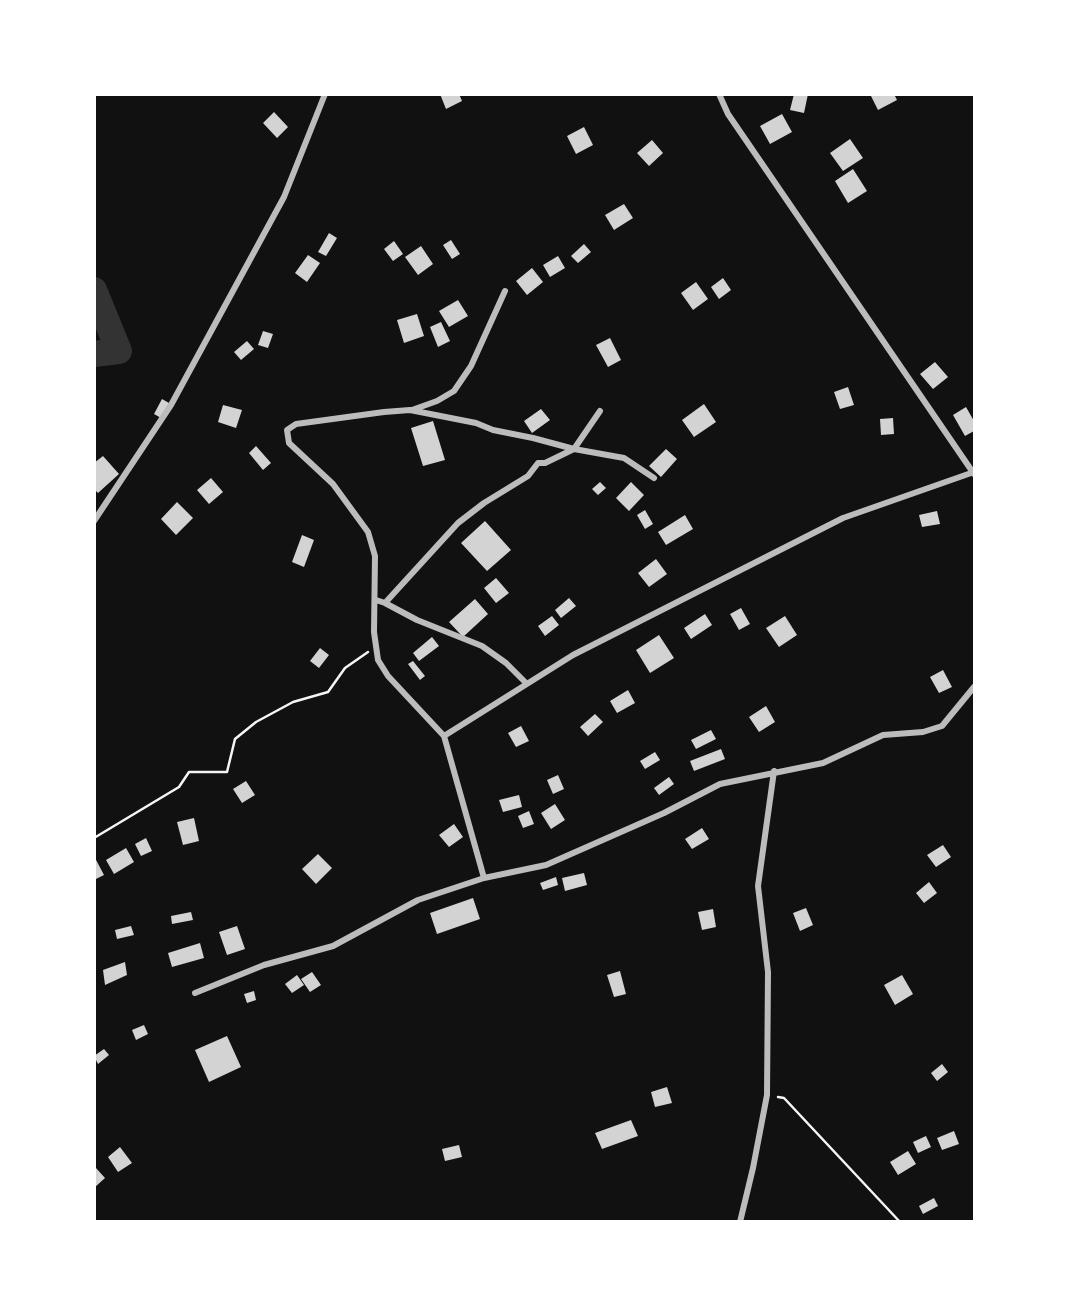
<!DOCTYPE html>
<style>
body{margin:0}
#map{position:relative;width:1069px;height:1316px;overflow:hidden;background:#111;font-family:Mulish,sans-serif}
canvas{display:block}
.frame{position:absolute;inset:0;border:96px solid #fff;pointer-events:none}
</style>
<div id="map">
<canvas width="1069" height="1316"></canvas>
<div class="frame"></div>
</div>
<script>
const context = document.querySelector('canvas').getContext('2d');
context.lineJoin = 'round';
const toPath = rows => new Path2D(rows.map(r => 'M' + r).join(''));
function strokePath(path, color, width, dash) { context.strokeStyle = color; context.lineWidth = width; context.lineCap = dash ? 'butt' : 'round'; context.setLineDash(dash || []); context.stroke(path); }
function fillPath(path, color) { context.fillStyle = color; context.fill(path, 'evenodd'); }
strokePath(toPath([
 [94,290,119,351,94,354]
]), '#333', 26);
fillPath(toPath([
 [440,94,459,94,462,101,446,109],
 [794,94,808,94,804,113,790,110],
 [870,94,894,94,897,100,878,110],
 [274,112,288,127,277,138,263,123],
 [782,114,792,132,770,144,760,126],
 [584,127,593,145,576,154,567,136],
 [850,139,863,158,843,171,830,153],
 [652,140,663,153,649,166,637,153],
 [853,169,867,191,848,203,835,181],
 [624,204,633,218,614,230,605,215],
 [329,233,337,238,326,256,318,252],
 [451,240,460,254,452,259,443,245],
 [394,241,403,254,393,261,384,249],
 [584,244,591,252,578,263,571,256],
 [421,246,433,264,418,275,405,257],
 [308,255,320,263,307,282,295,273],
 [558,256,565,268,550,277,543,265],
 [532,268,543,282,527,295,516,281],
 [723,278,731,290,719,299,711,287],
 [696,282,708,299,693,310,681,293],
 [458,300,468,316,449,327,439,311],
 [417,314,424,336,404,343,397,320],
 [441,322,450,341,438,347,430,327],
 [263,331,273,334,268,348,258,345],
 [610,338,621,360,608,367,596,345],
 [247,341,254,349,241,360,234,352],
 [935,362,948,377,933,389,920,374],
 [848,387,854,405,840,409,834,392],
 [162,399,169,403,161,418,154,414],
 [704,404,716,422,694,437,682,420],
 [223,405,242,410,236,428,218,422],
 [966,407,974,421,974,431,965,436,953,415],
 [541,409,550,420,532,433,524,421],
 [893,418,894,434,881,435,880,419],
 [433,421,445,460,423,466,411,428],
 [256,446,271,463,263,470,249,453],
 [666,449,677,459,661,477,649,466],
 [103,456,119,474,98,493,94,489,94,463],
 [211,478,223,492,209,504,197,490],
 [600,482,606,488,598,495,592,489],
 [631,482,644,495,629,511,616,498],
 [177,502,193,518,176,535,161,519],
 [645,510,653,524,645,529,637,515],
 [937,511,940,524,922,527,919,515],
 [685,515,693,529,666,545,658,532],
 [485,521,511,550,487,571,461,543],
 [302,535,314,540,304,567,292,562],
 [656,559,667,574,649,587,638,573],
 [496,578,509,593,496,603,484,588],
 [569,598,576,606,561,618,555,610],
 [475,599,488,614,463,637,449,622],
 [741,608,750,624,739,630,730,614],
 [705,614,712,625,691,639,684,628],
 [552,616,559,625,545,636,538,626],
 [785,616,797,635,779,647,766,628],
 [659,635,674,658,650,673,636,650],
 [432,637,439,646,419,661,413,653],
 [320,648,329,655,319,668,310,661],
 [413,661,425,676,420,680,408,664],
 [943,670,952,687,939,693,930,677],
 [628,690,635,703,617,713,610,701],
 [766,706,775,722,759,732,749,717],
 [595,714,603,722,588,736,580,727],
 [521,726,529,741,516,747,508,733],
 [711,730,716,739,696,749,691,740],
 [721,749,725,759,694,771,690,761],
 [655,752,660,760,645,769,640,761],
 [558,775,564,789,553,794,547,780],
 [669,777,674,784,659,795,654,788],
 [246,781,255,795,242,803,233,789],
 [519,795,522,807,503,812,499,800],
 [555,804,565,820,551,829,541,813],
 [529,811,534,824,523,828,518,816],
 [194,818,199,841,183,845,177,822],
 [454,824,463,837,449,847,439,835],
 [702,828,709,839,692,849,685,839],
 [146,838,152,851,141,856,135,844],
 [943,845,951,857,936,867,927,855],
 [126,848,134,862,114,874,106,860],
 [318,854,332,868,316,884,302,869],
 [94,856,104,875,94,880],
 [584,873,587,885,565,891,562,878],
 [556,877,558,885,543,890,540,883],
 [929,882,937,893,924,903,916,893],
 [473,898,480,919,437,934,430,913],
 [806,908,813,925,800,931,793,913],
 [713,909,716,927,702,930,698,912],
 [191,912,193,920,172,924,171,916],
 [131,926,134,935,117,939,115,930],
 [237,926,245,949,227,955,219,932],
 [200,943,204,958,172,967,168,953],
 [125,962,127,975,105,985,103,970],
 [620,971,626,994,614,997,607,975],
 [312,972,321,985,310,992,301,979],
 [297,975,304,985,292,993,285,984],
 [902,975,913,994,895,1005,884,985],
 [254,991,256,1000,247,1003,244,994],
 [144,1025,148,1034,136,1040,132,1030],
 [227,1036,241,1067,209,1082,195,1050],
 [104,1049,109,1055,98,1064,94,1056],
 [942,1064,948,1072,937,1081,931,1073],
 [667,1087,672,1103,655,1107,651,1092],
 [631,1120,638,1136,602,1149,595,1133],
 [954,1131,959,1144,942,1150,937,1138],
 [926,1136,931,1147,918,1153,913,1142],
 [459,1145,462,1157,445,1161,442,1149],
 [120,1147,132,1163,118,1172,108,1157],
 [908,1151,916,1164,898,1175,890,1162],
 [96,1168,105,1178,94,1188,94,1170],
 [934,1198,938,1206,923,1214,919,1206]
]), '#d3d3d3');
strokePath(toPath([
 [94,838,179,787,189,772,227,772,235,739,256,722,293,702,328,692,345,668,368,652],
 [778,1097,784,1098,900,1222]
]), '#f5f5f5', 2.5);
strokePath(toPath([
 [719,94,728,114,974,474],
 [412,410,437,401,454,391,471,366,505,291],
 [94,521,171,405,284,197,325,94],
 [376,600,385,603,458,523,484,503,528,476,538,463,545,463,574,449,600,411],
 [385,603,417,620,482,646,506,663,526,683],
 [444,736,573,655,843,518,974,472],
 [484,878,444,736,388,676,378,660,374,632,375,556,368,532,333,484,289,443,287,430,296,424,384,412,410,410,476,423,493,430,533,438,574,449,624,458,654,478],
 [195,993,264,965,333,946,418,900,484,878,546,865,664,813,720,784,823,763,883,735,923,732,942,726,974,687],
 [740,1222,753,1168,767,1095,768,972,758,886,774,771]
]), '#bcbcbc', 6);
</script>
